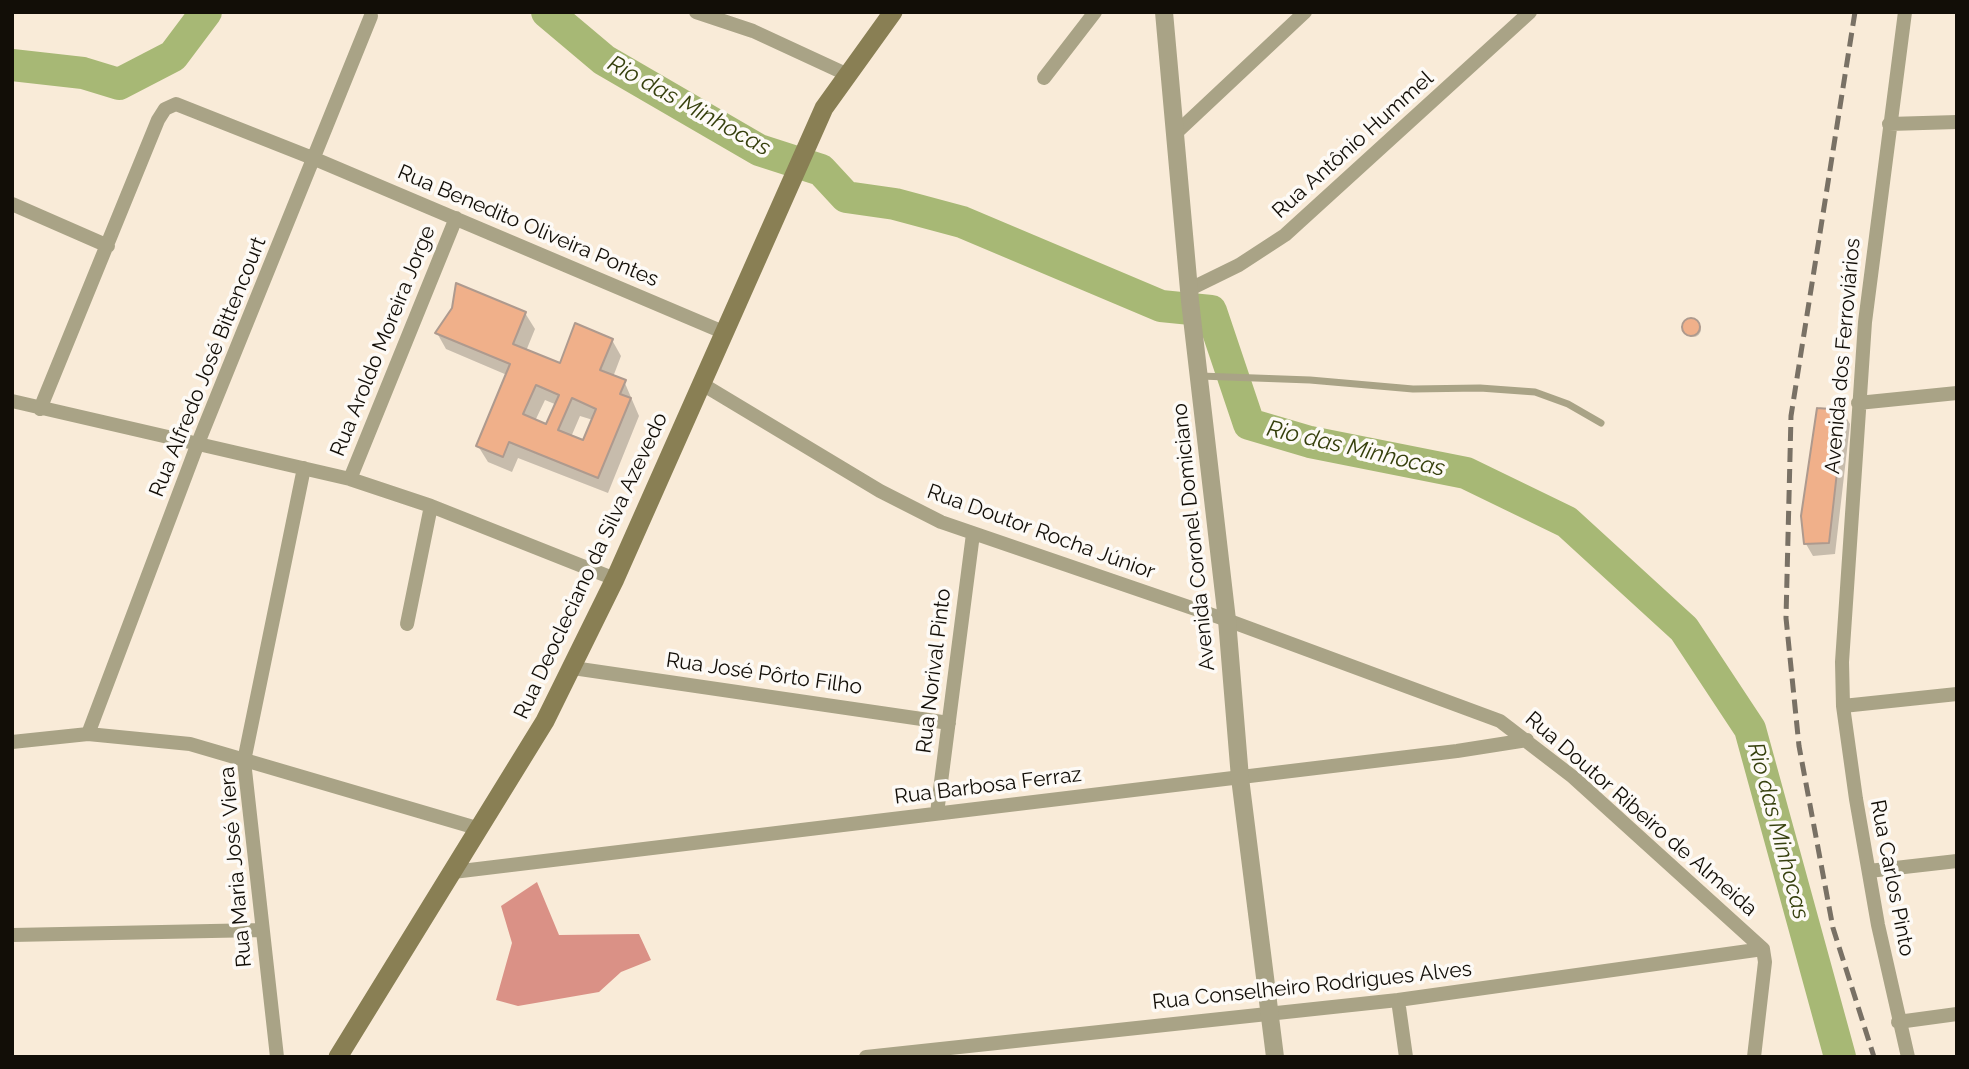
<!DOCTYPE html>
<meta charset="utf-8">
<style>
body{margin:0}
#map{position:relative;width:1969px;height:1069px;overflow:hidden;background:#f9ebd8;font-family:Raleway,sans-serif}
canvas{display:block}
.frame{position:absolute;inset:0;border:14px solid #120e07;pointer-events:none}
</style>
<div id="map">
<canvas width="1969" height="1069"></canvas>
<div class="frame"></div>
</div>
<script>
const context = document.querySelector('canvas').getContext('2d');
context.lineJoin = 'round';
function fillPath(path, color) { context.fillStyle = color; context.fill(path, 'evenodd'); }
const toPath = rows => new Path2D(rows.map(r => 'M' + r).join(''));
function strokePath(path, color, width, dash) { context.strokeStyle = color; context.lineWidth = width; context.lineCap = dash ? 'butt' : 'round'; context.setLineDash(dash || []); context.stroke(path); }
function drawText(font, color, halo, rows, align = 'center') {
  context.font = font + ' Raleway,sans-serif'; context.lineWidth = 7; context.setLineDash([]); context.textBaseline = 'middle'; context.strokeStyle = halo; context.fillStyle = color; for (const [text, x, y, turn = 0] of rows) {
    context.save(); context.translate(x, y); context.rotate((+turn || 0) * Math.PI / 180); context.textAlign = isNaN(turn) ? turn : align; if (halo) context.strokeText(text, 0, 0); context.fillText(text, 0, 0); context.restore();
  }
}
fillPath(toPath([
 [537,882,559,935,639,934,651,960,621,972,599,992,518,1006,496,1000,512,943,501,906]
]), '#da9186');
fillPath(toPath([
 [525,313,535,329,526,351,561,365,612,340,621,356,613,377,624,381,639,416,608,493,518,458,512,472,488,462,478,446,507,375,446,349,437,333],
 [545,400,557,405,547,427,535,421],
 [580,416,593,420,583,443,571,437],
 '1685 329a8 8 0 1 1 16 0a8 8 0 1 1-16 0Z',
 [1843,412,1850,424,1835,554,1813,556,1806,544,1803,516]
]), '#0003');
strokePath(toPath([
 [547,12,604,60,759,150,821,170,846,197,895,204,962,222,1161,306,1211,311,1249,424,1310,442,1466,473,1567,522,1684,629,1750,729,1840,1057],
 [12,65,83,73,119,84,173,56,206,12]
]), '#a7b875', 32);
const building = toPath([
 [456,283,526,312,513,344,560,363,575,323,613,339,600,370,626,380,620,394,631,398,598,478,509,442,503,457,476,446,510,364,435,333,452,308,456,283],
 [536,385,559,395,546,424,523,414,536,385],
 [572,398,596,409,583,440,558,430,572,398],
 '1682 327a9 9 0 1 1 18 0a9 9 0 1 1-18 0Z',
 [1817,408,1844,410,1829,543,1804,544,1801,516,1817,408]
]);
fillPath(building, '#f0b08a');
strokePath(building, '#ae9a8e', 2);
strokePath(toPath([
 [1200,376,1310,380,1413,389,1480,388,1535,392,1568,404,1601,423]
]), '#a9a386', 7);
strokePath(toPath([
 [696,12,753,31,846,74],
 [1905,12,1865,322,1842,662,1843,706,1856,799,1878,925,1908,1057],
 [1044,78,1095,12],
 [1889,124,1957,122],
 [1176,133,1305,12],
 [12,204,108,246],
 [1190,289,1239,265,1285,235,1530,12],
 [702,384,880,491,941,522,1227,620,1500,721,1573,777,1763,949,1765,962,1754,1057],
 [12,401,350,479,431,506,615,579],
 [1858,403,1957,393],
 [40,409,158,120,165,109,176,104,315,159,723,332],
 [350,479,456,218],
 [407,624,431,506],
 [573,668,949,723],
 [1843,706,1957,694],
 [88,734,198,443,371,16],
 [12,742,88,734,190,744,480,829],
 [937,813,973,534],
 [1869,871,1957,861],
 [453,872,1457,751,1527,740],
 [12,935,261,930],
 [1398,1000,1406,1057],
 [1898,1022,1957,1014],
 [277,1057,244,761,304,468],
 [866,1057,1398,1000,1763,949]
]), '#a9a386', 14);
strokePath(toPath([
 [1164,12,1190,301,1227,620,1240,778,1275,1057]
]), '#a9a386', 18);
strokePath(toPath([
 [338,1057,545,721,615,579,824,108,893,12]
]), '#897f54', 19);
strokePath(toPath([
 [1855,12,1791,416,1786,618,1799,746,1833,928,1874,1057]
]), '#797165', 5, [14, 7]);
drawText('21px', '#120e07', '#fdfaf6', [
 ["Rua Antônio Hummel",1353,145,-42],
 ["Rua Benedito Oliveira Pontes",528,226,23],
 ["Rua Aroldo Moreira Jorge",383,341,-68],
 ["Avenida dos Ferroviários",1843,356,-85],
 ["Rua Alfredo José Bittencourt",208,367,-68],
 ["Rua Doutor Rocha Júnior",1041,532,20],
 ["Avenida Coronel Domiciano",1194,537,-96],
 ["Rua Deocleciano da Silva Azevedo",591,566,-65],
 ["Rua Norival Pinto",934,671,-83],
 ["Rua José Pôrto Filho",764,674,8],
 ["Rua Barbosa Ferraz",988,786,-7],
 ["Rua Doutor Ribeiro de Almeida",1641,814,41],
 ["Rua Maria José Viera",236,867,-95],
 ["Rua Carlos Pinto",1892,878,79],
 ["Rua Conselheiro Rodrigues Alves",1312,986,-6]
]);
drawText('italic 23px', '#36400d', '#fdfaf6', [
 ["Rio das Minhocas",689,106,29],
 ["Rio das Minhocas",1356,449,13],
 ["Rio das Minhocas",1778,831,75]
]);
</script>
